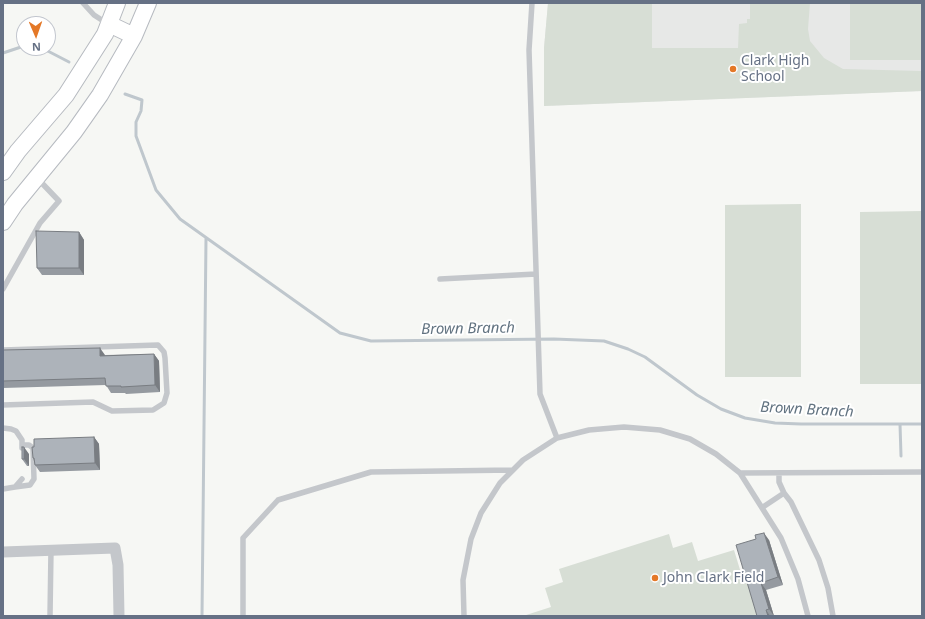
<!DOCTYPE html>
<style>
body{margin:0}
#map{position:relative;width:925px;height:619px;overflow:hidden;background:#f6f7f4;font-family:"Noto Sans",sans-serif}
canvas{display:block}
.frame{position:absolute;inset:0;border:4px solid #667185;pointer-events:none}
.north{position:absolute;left:16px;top:16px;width:40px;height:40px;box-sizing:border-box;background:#fff;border:1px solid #c2c6ce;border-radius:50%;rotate:178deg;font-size:11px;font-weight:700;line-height:16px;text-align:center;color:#667185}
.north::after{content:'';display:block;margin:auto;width:14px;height:18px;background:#e47827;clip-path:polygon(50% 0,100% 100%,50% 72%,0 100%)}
</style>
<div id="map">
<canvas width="925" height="619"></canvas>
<div class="frame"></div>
<div class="north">N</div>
</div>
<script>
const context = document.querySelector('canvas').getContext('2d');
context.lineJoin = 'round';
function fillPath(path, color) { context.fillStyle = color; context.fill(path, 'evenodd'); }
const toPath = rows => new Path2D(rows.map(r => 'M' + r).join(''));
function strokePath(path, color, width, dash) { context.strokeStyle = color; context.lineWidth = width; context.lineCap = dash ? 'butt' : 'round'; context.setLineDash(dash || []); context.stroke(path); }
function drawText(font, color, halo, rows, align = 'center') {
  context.font = font + ' "Noto Sans",sans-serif'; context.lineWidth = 4; context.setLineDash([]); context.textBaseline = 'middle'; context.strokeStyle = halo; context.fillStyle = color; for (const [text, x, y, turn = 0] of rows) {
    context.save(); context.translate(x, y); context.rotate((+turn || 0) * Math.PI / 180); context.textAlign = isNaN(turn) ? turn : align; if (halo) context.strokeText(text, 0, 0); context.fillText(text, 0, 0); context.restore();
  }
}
fillPath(toPath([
 [548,3,922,3,922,91,544,106,544,48]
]), '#e7e8e7');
fillPath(toPath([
 [548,3,652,3,652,48,738,48,739,24,747,23,747,19,750,19,750,3,810,3,808,29,810,41,824,58,843,69,922,71,922,91,544,106,544,48],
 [850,3,922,3,922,60,850,60],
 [801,204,801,377,725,377,725,205],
 [922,211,922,384,860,384,860,212],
 [669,534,673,548,692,542,698,561,734,550,741,573,746,572,758,616,523,616,551,607,545,588,563,582,559,569]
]), '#d7ded5');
strokePath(toPath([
 [42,48,69,62],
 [3,53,24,46],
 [125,94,142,100,141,111,136,122,136,136,156,190,180,219,340,333,371,341,554,339,604,341,628,349,645,357,697,395,721,409,745,418,775,423,801,424,922,424],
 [900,424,901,456],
 [202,616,206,238]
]), '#bfc7cd', 3);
const secondary = toPath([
 [109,24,134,36],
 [3,172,18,151,66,95,105,34,117,3],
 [3,222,15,204,74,132,100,95,134,36,148,3]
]);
strokePath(secondary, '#b6bac0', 18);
strokePath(toPath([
 [83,3,94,15,108,24],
 [532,3,529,50,540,394,557,438],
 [440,279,536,274],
 [3,289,40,223,59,201,38,179],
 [3,350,158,345,164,352,165,358,167,393,164,403,153,410,112,411,93,402,3,405],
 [3,428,11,429,16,431,22,440,22,448],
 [740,473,922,472],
 [779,473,779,482,784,493],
 [15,487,30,485,34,479,33,448,29,445,22,445],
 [3,489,15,487,22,479],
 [763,507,784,493,791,502,819,560,828,588,833,616],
 [50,616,51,550],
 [243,616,243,538,278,500,371,472,513,470],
 [464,616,463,580,471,539,481,513,500,483,523,460,557,438,589,430,624,427,660,430,690,439,716,454,740,473,781,538,798,579,808,616]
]), '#c4c7cb', 5.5);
strokePath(toPath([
 [3,552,115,548,118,565,119,616]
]), '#c4c7cb', 11);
strokePath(secondary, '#fff', 16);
fillPath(toPath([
 [79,232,84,240,84,275,42,275,37,268],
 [3,350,105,355,154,354,159,361,160,392,126,394,125,393,111,393,106,385,3,388],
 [94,437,99,444,100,470,40,472,35,465,34,461,33,458],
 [29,454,29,466,27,466,22,459],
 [756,539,769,540,783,585,766,590,774,616,757,616]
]), '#959aa0');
fillPath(toPath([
 [79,232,84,240,84,275,79,268],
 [100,348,105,355,105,363,100,356],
 [154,354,159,361,160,392,155,385],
 [94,437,99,444,100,470,95,463],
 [24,447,29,454,29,466,24,459],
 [764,533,769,540,783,585,778,577],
 [761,583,766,590,774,616,769,609],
 [766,610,770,616,768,616]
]), '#797d82');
const building = toPath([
 [36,231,79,232,79,268,37,268,36,231],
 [100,348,100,356,154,354,155,385,121,387,121,386,106,386,105,378,3,381,3,350,100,348],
 [94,437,95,463,35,465,34,458,33,458,32,447,34,447,34,439,94,437],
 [22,447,24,447,24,459,22,459,22,447],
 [764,533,778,577,761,583,769,609,766,610,768,616,757,616,736,545,756,539,755,535,764,533]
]);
fillPath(building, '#adb3ba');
strokePath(building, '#797d82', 1);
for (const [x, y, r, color] of [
 [733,69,4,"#e47827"],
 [655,578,4,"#e47827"]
]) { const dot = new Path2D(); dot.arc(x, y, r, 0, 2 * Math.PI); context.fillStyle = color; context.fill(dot); strokePath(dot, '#fff', 1.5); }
drawText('14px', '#667185', '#fff', [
 ["Clark High",741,61],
 ["School",741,77],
 ["John Clark Field",663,578]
], 'left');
drawText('italic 15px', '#627381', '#fff', [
 ["Brown Branch",468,329,-1],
 ["Brown Branch",807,410,3]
]);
</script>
